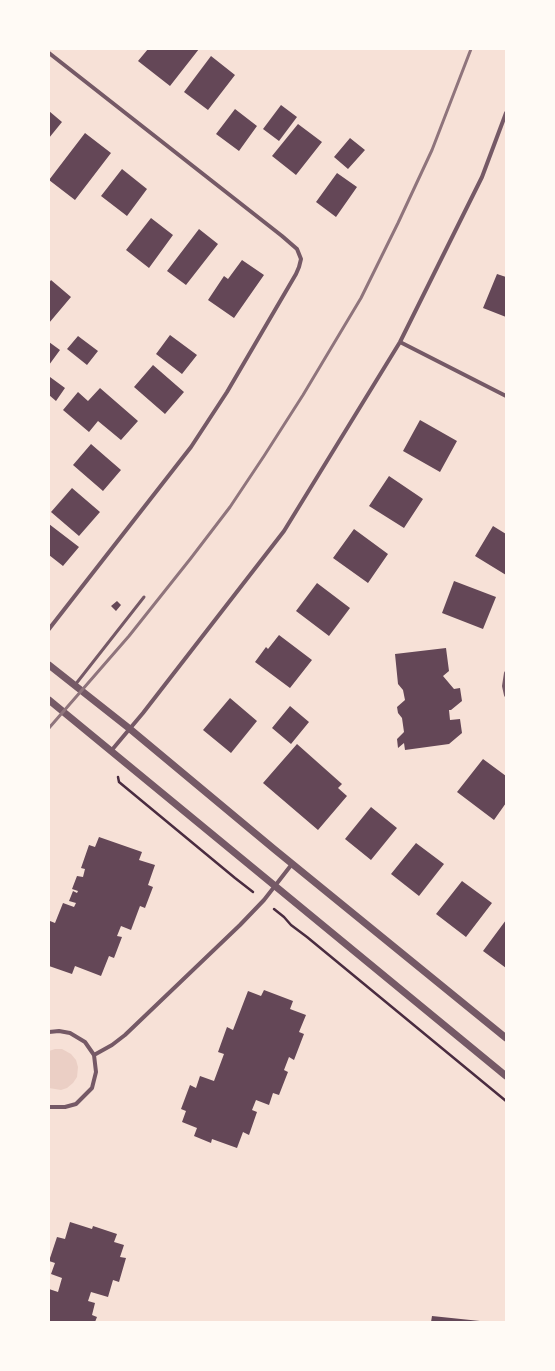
<!DOCTYPE html>
<style>
body{margin:0}
#map{position:relative;width:555px;height:1371px;overflow:hidden;background:#f7e1d7;font-family:Inter,sans-serif}
canvas{display:block}
.frame{position:absolute;inset:0;border:50px solid #fffaf5;pointer-events:none}
</style>
<div id="map">
<canvas width="555" height="1371"></canvas>
<div class="frame"></div>
</div>
<script>
const context = document.querySelector('canvas').getContext('2d');
context.lineJoin = 'round';
function fillPath(path, color) { context.fillStyle = color; context.fill(path, 'evenodd'); }
const toPath = rows => new Path2D(rows.map(r => 'M' + r).join(''));
function strokePath(path, color, width, dash) { context.strokeStyle = color; context.lineWidth = width; context.lineCap = dash ? 'butt' : 'round'; context.setLineDash(dash || []); context.stroke(path); }
fillPath(toPath([
 [55,1049,62,1049,71,1054,76,1060,78,1067,77,1077,73,1083,67,1088,61,1090,49,1088,49,1051]
]), '#ebcfc5');
fillPath(toPath([
 [148,49,199,49,170,86,138,61],
 [211,56,235,75,208,110,184,92],
 [281,105,297,117,279,141,263,129],
 [235,109,257,126,239,151,216,134],
 [49,111,62,122,49,138],
 [298,124,322,142,296,175,272,156],
 [85,133,111,153,75,200,49,180],
 [350,138,365,150,348,169,334,157],
 [122,169,147,189,127,216,101,196],
 [337,173,357,187,336,217,316,202],
 [151,218,173,235,149,268,126,250],
 [199,229,218,244,186,285,167,271],
 [242,260,264,275,234,318,208,300,224,276,228,279],
 [497,274,506,277,506,317,483,308],
 [51,280,71,297,49,323,49,283],
 [170,335,197,355,182,374,156,354],
 [78,336,98,351,87,365,67,349],
 [49,342,60,350,49,365],
 [153,365,184,392,165,414,134,387],
 [50,377,65,388,56,401,49,395],
 [100,388,138,421,121,440,98,421,89,432,63,410,78,392,88,401],
 [420,420,457,441,440,472,403,451],
 [91,444,121,470,103,491,73,465],
 [389,476,423,499,404,528,369,506],
 [72,488,100,512,79,536,51,512],
 [49,524,79,547,63,566,49,555],
 [493,526,506,534,506,575,475,556],
 [354,529,388,554,368,583,333,558],
 [454,581,496,597,483,629,442,613],
 [317,583,350,608,329,636,296,611],
 [117,601,121,605,116,611,111,606],
 [279,635,312,660,290,688,255,662,266,647,268,649],
 [446,648,449,671,443,676,454,689,460,688,462,701,451,710,449,710,450,720,460,719,462,733,449,744,405,750,404,743,398,748,397,739,404,732,402,718,398,713,397,707,405,700,403,690,398,684,395,654],
 [230,698,257,721,231,753,203,730],
 [290,706,309,722,291,744,272,728],
 [297,744,342,784,338,788,347,796,318,830,263,783],
 [483,759,506,776,506,803,494,820,457,792],
 [371,807,397,828,371,860,345,839],
 [99,837,142,852,139,860,155,865,148,885,153,887,145,908,140,906,131,930,121,926,117,936,122,937,114,958,109,956,101,976,75,966,72,974,49,966,49,923,50,921,55,923,63,903,74,907,76,903,69,901,73,891,77,893,78,891,72,889,77,876,83,877,85,869,81,868,89,845,95,847],
 [416,843,444,864,419,896,391,874],
 [462,881,492,903,466,937,436,914],
 [506,920,506,968,483,951],
 [264,990,293,1001,290,1009,306,1015,299,1032,304,1034,294,1060,289,1057,284,1070,288,1072,279,1095,273,1093,269,1105,256,1100,252,1110,257,1112,249,1135,243,1132,237,1148,212,1139,211,1143,194,1136,197,1128,182,1122,186,1111,181,1109,190,1085,196,1088,200,1076,214,1081,224,1054,218,1052,227,1027,233,1030,248,991,261,996],
 [70,1222,92,1229,93,1226,117,1234,114,1242,124,1245,120,1257,126,1258,119,1282,113,1280,108,1297,91,1292,88,1301,95,1303,92,1315,97,1317,95,1322,49,1322,49,1289,58,1292,62,1278,51,1274,55,1263,49,1261,57,1237,65,1239],
 [432,1316,480,1321,480,1322,431,1322]
]), '#644757');
strokePath(toPath([
 [118,777,119,782,235,878,253,892],
 [274,909,284,917,291,925,307,937,506,1101]
]), '#4a2c40', 2.5);
strokePath(toPath([
 [75,685,144,597]
]), '#755966', 3);
strokePath(toPath([
 [49,53,282,236,297,249,301,259,299,267,296,274,227,392,191,447,49,629],
 [400,342,506,396],
 [506,673,504,686,506,695],
 [111,751,143,713,284,531,400,342,482,177,506,113],
 [49,1032,59,1031,70,1033,85,1042,94,1055,96,1072,92,1088,76,1104,65,1107,49,1107],
 [94,1055,112,1045,125,1035,240,925,264,900,292,864]
]), '#755966', 4);
strokePath(toPath([
 [49,665,130,729,274,849,506,1038],
 [49,700,506,1076]
]), '#755966', 7);
strokePath(toPath([
 [49,728,129,636,191,558,230,507,264,456,303,395,361,298,398,223,432,150,471,49]
]), '#8f747c', 3);
</script>
